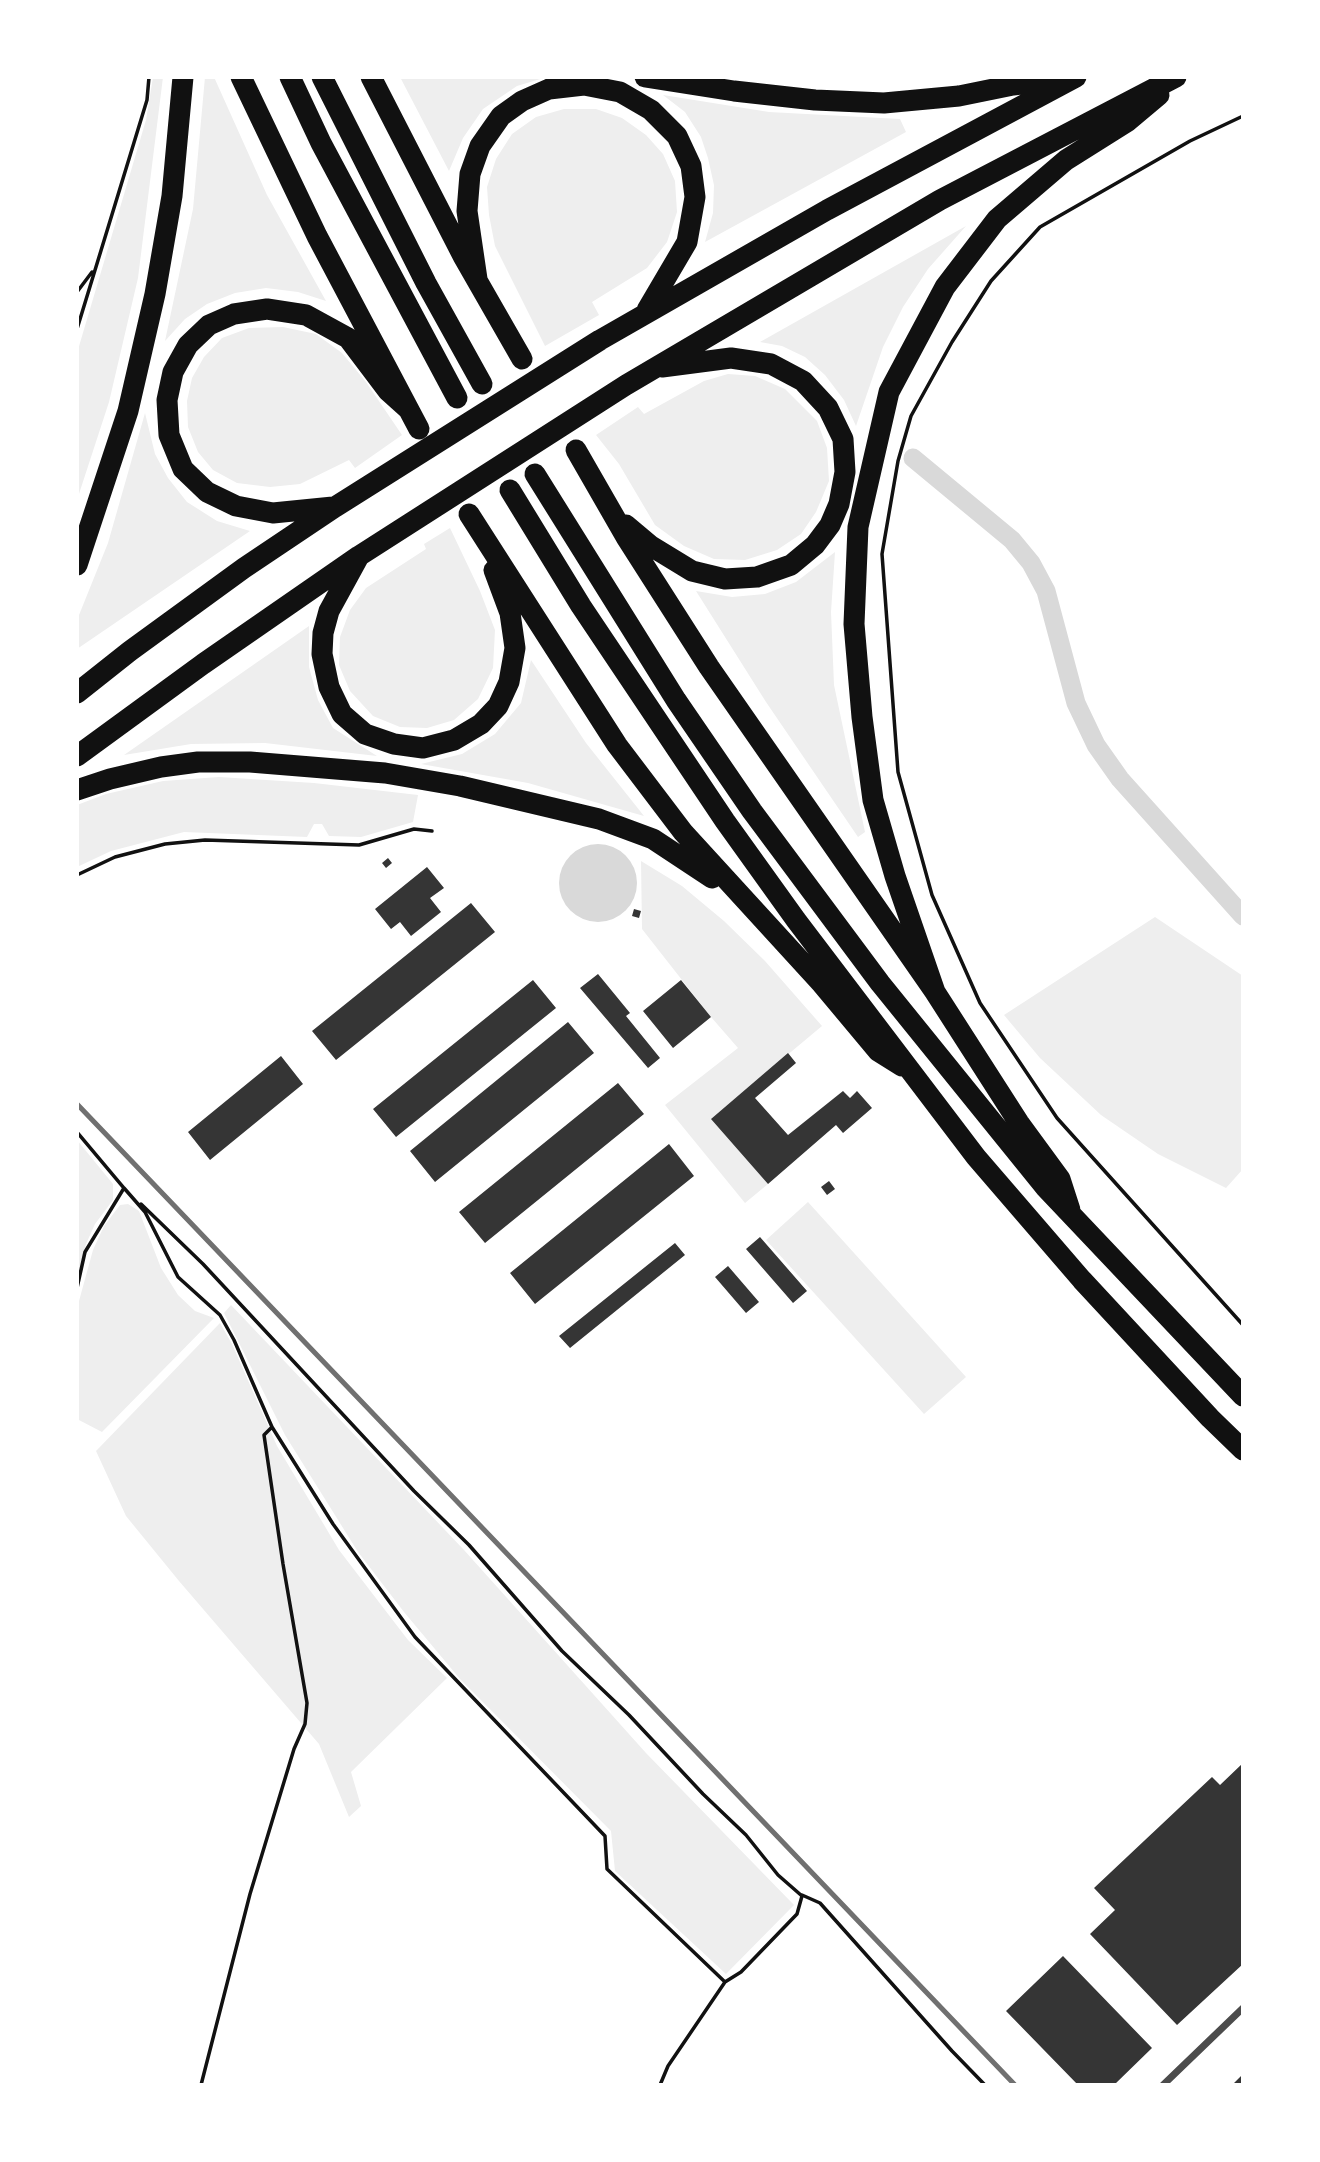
<!DOCTYPE html>
<style>
body{margin:0}
#map{position:relative;width:1320px;height:2162px;overflow:hidden;background:#fff;font-family:"IBM Plex Sans",sans-serif}
canvas{display:block}
.frame{position:absolute;inset:0;border:79px solid #fff;pointer-events:none}
</style>
<div id="map">
<canvas width="1320" height="2162"></canvas>
<div class="frame"></div>
</div>
<script>
const context = document.querySelector('canvas').getContext('2d');
context.lineJoin = 'round';
function fillPath(path, color) { context.fillStyle = color; context.fill(path, 'evenodd'); }
const toPath = rows => new Path2D(rows.map(r => 'M' + r).join(''));
function strokePath(path, color, width, dash) { context.strokeStyle = color; context.lineWidth = width; context.lineCap = dash ? 'butt' : 'round'; context.setLineDash(dash || []); context.stroke(path); }
fillPath(toPath([
 [153,77,163,77,138,278,109,402,77,500,77,353,146,120],
 [205,77,214,77,267,195,326,301,298,292,266,288,235,293,207,304,185,319,165,341,193,209],
 [400,77,547,77,517,86,483,109,463,138,449,171],
 [663,95,769,112,900,119,906,132,705,242,713,213,714,185,708,158,701,137,685,112],
 [564,109,596,109,622,118,646,135,663,154,675,181,677,212,667,242,647,268,592,302,599,315,545,346,495,246,489,215,487,187,496,159,512,134,536,117],
 [966,226,928,269,903,307,883,347,856,426,844,400,825,375,805,357,782,346,760,342],
 [283,327,316,334,342,353,366,382,402,435,355,468,349,460,300,484,270,487,237,483,213,470,198,452,188,427,187,401,192,378,204,357,222,338,249,328],
 [728,374,755,376,785,389,817,421,827,448,829,481,816,512,801,534,777,550,745,560,714,559,684,546,655,525,619,464,596,435,638,407,644,414,704,381],
 [145,413,155,454,168,478,187,502,217,521,250,531,77,649,77,620,108,543],
 [450,528,480,591,495,630,493,668,478,699,454,720,427,728,400,727,373,716,350,691,339,665,340,637,350,610,366,588,426,549,424,544],
 [835,552,831,612,834,685,865,832,858,837,766,702,696,591,732,597,765,594,796,582],
 [309,626,309,667,318,700,333,728,377,756,265,743,191,744,124,755],
 [531,660,586,743,644,816,528,783,421,764,462,754,495,734,521,703],
 [219,777,314,783,418,795,413,822,361,837,329,836,322,824,314,824,307,837,184,832,111,851,77,867,77,805,106,794,163,781],
 [641,861,682,886,724,921,765,961,822,1026,712,1118,768,1184,745,1203,665,1105,738,1048,711,1017,642,929],
 [1155,917,1243,976,1243,1169,1226,1188,1158,1154,1101,1115,1040,1058,1004,1015],
 [77,1140,113,1184,113,1200,95,1224,86,1244,77,1278],
 [808,1202,966,1377,924,1414,766,1240],
 [128,1204,139,1211,161,1268,178,1295,195,1311,214,1318,102,1432,77,1419,79,1301,93,1250,104,1226,120,1205],
 [231,1305,464,1550,646,1753,794,1905,726,1974,615,1871,611,1831,460,1679,404,1612,358,1552,285,1435,224,1313],
 [220,1323,232,1344,277,1446,339,1550,408,1640,447,1678,351,1772,361,1806,349,1817,319,1744,179,1581,126,1516,96,1451]
]), '#eee');
fillPath(toPath([
 '559 883a39 39 0 1 1 78 0a39 39 0 1 1-78 0Z'
]), '#d9d9d9');
strokePath(toPath([
 [913,458,1012,540,1031,563,1046,591,1076,703,1096,745,1120,779,1243,916]
]), '#d9d9d9', 19);
fillPath(toPath([
 [388,858,392,863,386,868,382,863],
 [427,867,444,888,430,898,441,912,411,936,400,922,391,929,375,909],
 [471,903,495,932,336,1060,312,1031],
 [634,909,641,911,639,918,632,916],
 [598,974,630,1013,626,1016,660,1058,648,1068,580,988],
 [533,980,556,1008,396,1137,373,1109],
 [681,980,711,1017,673,1048,643,1011],
 [568,1022,594,1053,435,1182,410,1151],
 [788,1053,796,1063,755,1098,788,1135,843,1091,850,1098,857,1091,872,1108,843,1133,836,1125,768,1184,711,1119],
 [281,1056,303,1084,210,1160,188,1132],
 [618,1083,644,1114,485,1243,459,1212],
 [669,1144,694,1176,535,1304,510,1273],
 [829,1181,835,1189,827,1195,821,1187],
 [760,1237,807,1291,793,1303,746,1249],
 [675,1243,685,1255,570,1348,559,1336],
 [728,1266,759,1302,746,1313,715,1277],
 [1243,1763,1243,1964,1177,2025,1090,1934,1115,1910,1094,1888,1212,1777,1220,1785],
 [1063,1956,1152,2048,1114,2085,1078,2085,1006,2011],
 [1243,2074,1243,2085,1232,2085]
]), '#353535');
strokePath(toPath([
 [1243,116,1190,141,1040,227,991,281,952,342,911,416,898,461,882,554,898,772,932,895,980,1003,1057,1118,1243,1325],
 [77,292,92,272],
 [77,329,147,100,149,77],
 [77,875,115,857,165,844,205,840,359,845,414,829,432,831],
 [77,1132,124,1188,85,1252,77,1288],
 [124,1188,145,1212,178,1277,220,1315,234,1340,272,1427,333,1524,415,1637,605,1836,607,1869,725,1982,668,2066,660,2085],
 [141,1204,203,1264,414,1491,469,1545,562,1651,629,1715,703,1794,746,1835,778,1875,802,1896,797,1914,741,1972,725,1982],
 [802,1895,820,1903,952,2051,985,2085],
 [201,2085,250,1894,294,1749,305,1724,307,1703,283,1564,264,1435,272,1427]
]), '#111', 3.5);
strokePath(toPath([
 [1163,2085,1243,2008]
]), '#4c4c4c', 7);
strokePath(toPath([
 [241,77,317,236,419,429],
 [290,77,321,143,457,398],
 [322,77,426,283,482,384],
 [371,77,463,256,522,359],
 [645,77,734,91,815,100,884,103,959,96,1013,85,1062,79],
 [477,279,467,211,470,174,480,146,501,116,522,101,549,89,584,85,620,92,651,110,677,136,691,166,695,197,687,242,647,310],
 [576,450,626,537,709,667,935,992,1019,1123,1060,1179,1070,1210],
 [535,474,676,700,752,811,880,983,1045,1187,1243,1396],
 [510,490,581,606,725,821,796,920,976,1157,1082,1280,1210,1418,1243,1450],
 [333,507,273,513,236,506,207,492,183,469,169,435,167,400,173,372,188,345,209,325,234,314,267,309,306,315,348,338,388,391,408,409],
 [469,514,617,745,683,832,822,984,878,1051,902,1066],
 [626,525,651,546,692,571,725,579,757,577,791,565,815,545,830,525,839,504,845,472,843,439,828,408,803,381,771,364,731,358,662,367],
 [358,558,329,611,323,633,322,654,329,687,342,714,365,734,394,744,423,748,454,740,481,724,498,706,509,682,515,648,510,613,494,570],
 [77,565,128,411,155,294,172,196,183,77],
 [77,693,130,651,244,568,335,507,600,340,827,210,1076,77],
 [77,756,203,664,359,556,626,385,940,200,1176,77],
 [77,790,110,779,161,767,198,762,250,762,385,773,460,786,599,819,653,839,712,878],
 [935,992,895,876,873,800,862,717,854,624,858,527,889,392,945,287,997,219,1066,160,1128,121,1159,95]
]), '#111', 21);
strokePath(toPath([
 [77,1104,1015,2085]
]), '#707070', 5);
</script>
